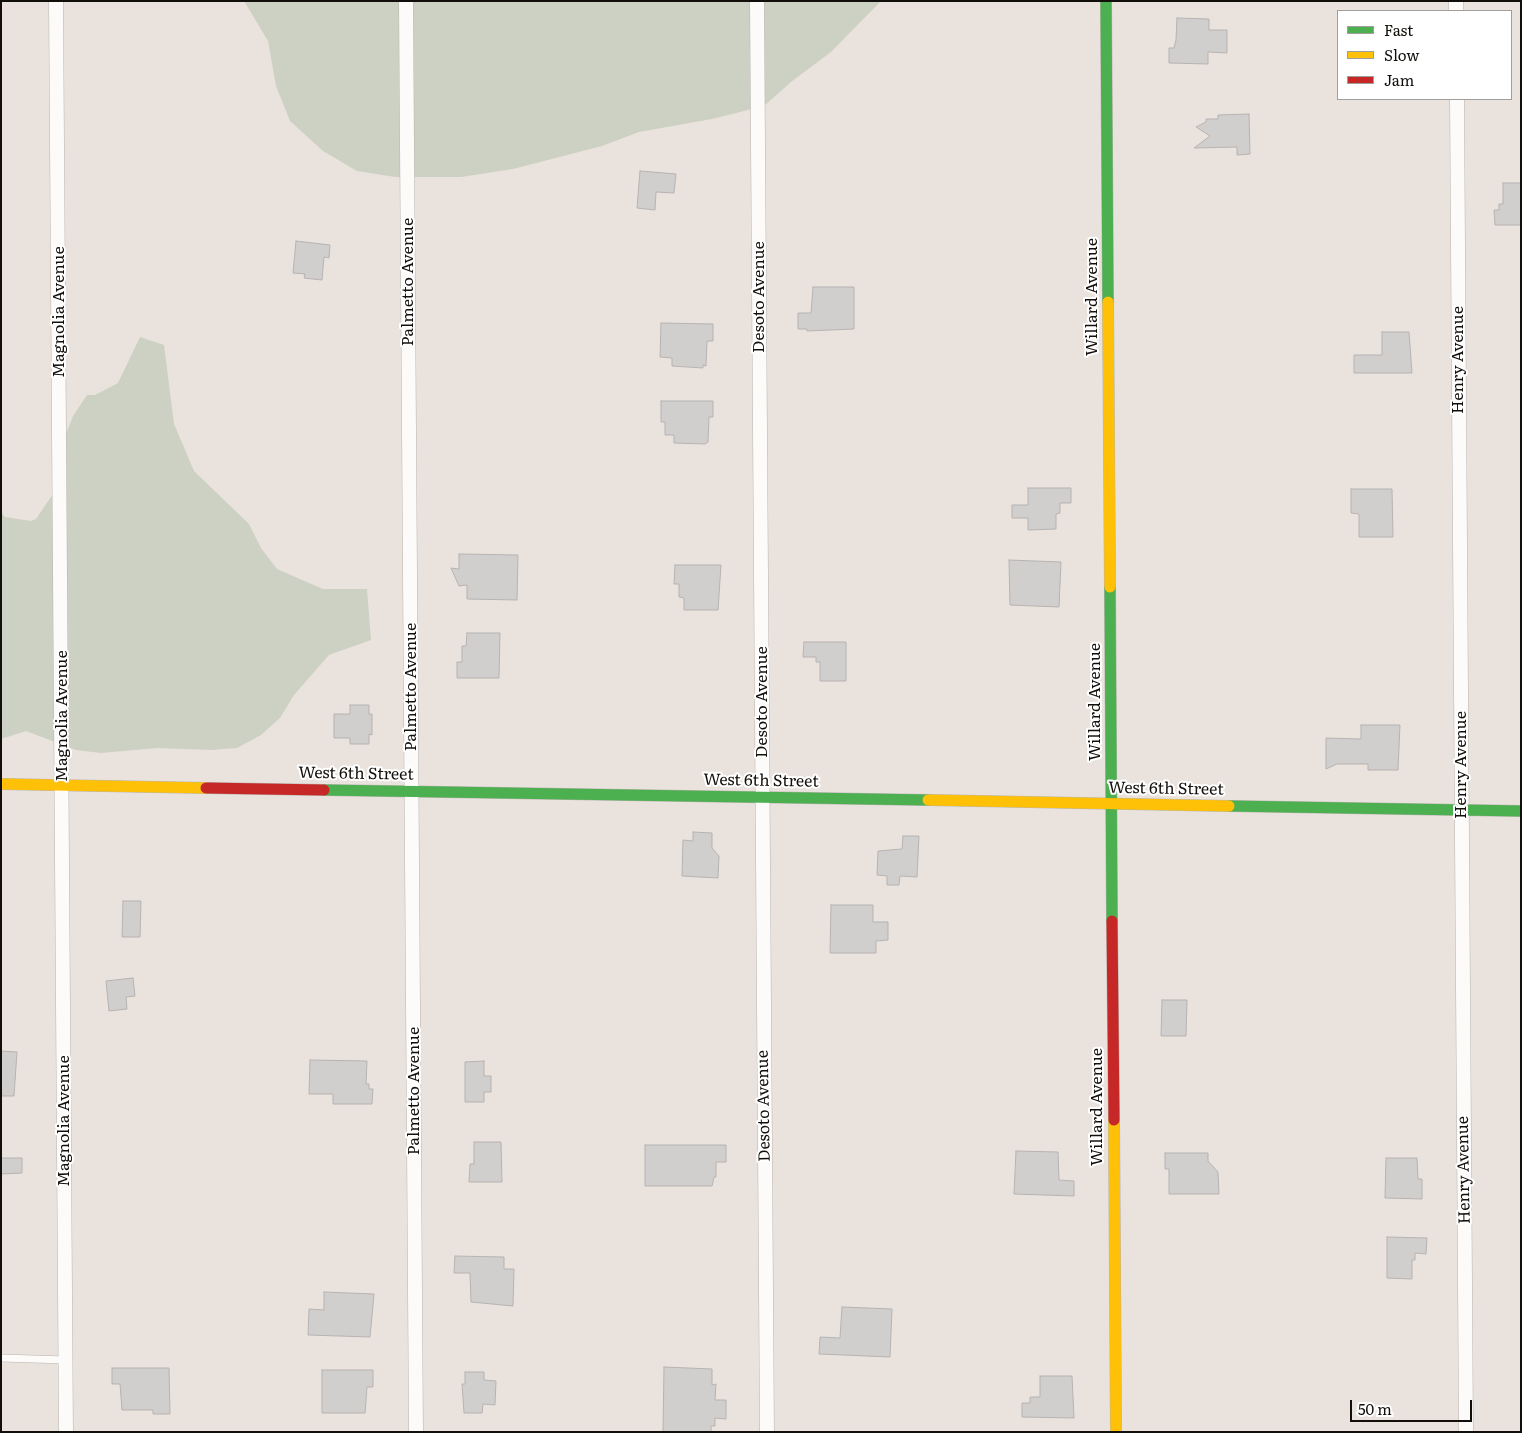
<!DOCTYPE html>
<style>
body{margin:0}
#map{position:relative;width:1522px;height:1433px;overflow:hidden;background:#eae3dd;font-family:Literata,serif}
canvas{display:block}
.frame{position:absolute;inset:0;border:2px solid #120e0a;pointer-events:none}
.legend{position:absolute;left:1337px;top:10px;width:175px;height:90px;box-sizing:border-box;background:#fff;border:1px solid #a09f9d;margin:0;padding:6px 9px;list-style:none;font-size:15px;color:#120e0a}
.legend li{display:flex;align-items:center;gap:10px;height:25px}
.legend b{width:25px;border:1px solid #a09f9d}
.scale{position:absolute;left:1350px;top:1400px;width:122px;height:22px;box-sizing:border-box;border:2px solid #120e0a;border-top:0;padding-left:6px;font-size:15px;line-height:18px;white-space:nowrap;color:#120e0a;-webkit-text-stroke:4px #fff;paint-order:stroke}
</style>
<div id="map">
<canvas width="1522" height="1433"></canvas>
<div class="frame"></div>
<ul class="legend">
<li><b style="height:6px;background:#4caf50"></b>Fast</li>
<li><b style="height:6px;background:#ffc107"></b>Slow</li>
<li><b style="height:6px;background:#c62828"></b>Jam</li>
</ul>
<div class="scale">50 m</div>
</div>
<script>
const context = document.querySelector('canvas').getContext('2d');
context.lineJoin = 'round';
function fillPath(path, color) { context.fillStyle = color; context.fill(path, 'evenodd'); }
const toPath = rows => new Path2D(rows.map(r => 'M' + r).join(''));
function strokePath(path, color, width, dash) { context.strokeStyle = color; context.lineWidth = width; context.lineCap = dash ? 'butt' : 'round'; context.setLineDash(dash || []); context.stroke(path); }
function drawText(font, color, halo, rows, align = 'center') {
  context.font = font + ' Literata,serif'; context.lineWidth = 4; context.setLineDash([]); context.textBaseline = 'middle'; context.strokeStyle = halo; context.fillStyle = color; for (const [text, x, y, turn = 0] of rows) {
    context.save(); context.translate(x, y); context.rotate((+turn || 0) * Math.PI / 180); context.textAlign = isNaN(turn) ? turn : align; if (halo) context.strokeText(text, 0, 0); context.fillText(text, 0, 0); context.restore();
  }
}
fillPath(toPath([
 [244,1,881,1,831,52,791,82,764,106,712,119,639,132,602,146,513,169,461,177,395,177,357,171,323,151,290,121,276,86,268,41],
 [140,337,164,345,174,424,194,471,249,524,261,548,277,569,323,589,367,589,371,640,329,655,294,695,280,718,261,735,237,748,211,750,157,748,101,753,76,750,26,731,1,739,1,512,5,517,31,521,36,519,53,494,64,439,73,416,87,395,95,395,118,383]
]), '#cdd1c3');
const building = toPath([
 [1177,18,1209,19,1209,30,1227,30,1227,53,1208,52,1208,64,1169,63,1169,48,1174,48,1176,40,1177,18],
 [1249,114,1250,154,1237,155,1237,147,1194,148,1210,136,1196,127,1206,122,1206,119,1218,119,1218,115,1249,114],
 [640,171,676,174,674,193,656,192,655,210,637,208,640,171],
 [1503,183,1521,183,1521,225,1495,225,1494,210,1499,210,1499,204,1503,204,1503,183],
 [296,241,330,245,329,258,324,257,322,280,304,278,305,274,293,273,296,241],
 [813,287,854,287,854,329,807,331,807,329,798,329,798,313,811,313,813,287],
 [661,323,713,324,713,341,707,341,706,366,703,365,703,368,672,366,672,358,660,357,661,323],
 [1382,332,1409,332,1412,373,1354,373,1354,355,1382,355,1382,332],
 [661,401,713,401,713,417,709,417,708,442,705,444,674,443,674,435,665,435,665,422,661,422,661,401],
 [1028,488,1071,488,1071,503,1060,503,1060,513,1056,514,1056,529,1028,530,1028,518,1012,518,1012,505,1028,505,1028,488],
 [1351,489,1392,489,1393,537,1359,537,1359,514,1351,513,1351,489],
 [459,554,518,555,517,600,467,599,467,585,459,586,451,568,459,569,459,554],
 [1009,560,1061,562,1059,607,1010,605,1009,560],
 [675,565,721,565,718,610,684,610,684,598,679,597,679,584,674,584,675,565],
 [467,633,500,633,499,678,457,678,457,662,462,662,462,646,466,646,467,633],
 [804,642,846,642,846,681,820,681,820,662,816,662,816,657,803,657,804,642],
 [350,705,369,705,369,714,372,714,372,735,369,734,369,744,350,744,350,738,334,738,334,714,350,714,350,705],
 [1361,725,1400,725,1398,770,1368,770,1368,764,1337,764,1326,769,1326,738,1361,739,1361,725],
 [693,832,712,833,712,848,719,856,718,878,682,876,683,840,693,841,693,832],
 [903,836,919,836,917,877,900,876,899,885,887,885,887,876,877,875,878,851,902,849,903,836],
 [123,901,141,901,140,937,122,937,123,901],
 [831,905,873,905,873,922,888,922,888,940,876,941,876,953,830,953,831,905],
 [133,978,135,996,126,997,127,1009,109,1011,106,981,133,978],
 [1162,1000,1187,1000,1186,1036,1161,1036,1162,1000],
 [1,1051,17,1052,14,1096,1,1096,1,1051],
 [310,1060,367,1061,366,1084,369,1084,369,1089,373,1089,372,1104,333,1104,333,1094,309,1094,310,1060],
 [484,1061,484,1076,491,1076,491,1092,484,1092,484,1102,465,1102,465,1062,484,1061],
 [474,1142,501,1142,502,1182,469,1182,470,1164,474,1164,474,1142],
 [645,1145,726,1145,726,1162,716,1162,716,1177,714,1177,712,1186,645,1186,645,1145],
 [1016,1151,1058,1152,1059,1180,1074,1181,1074,1196,1014,1194,1016,1151],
 [1165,1153,1208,1153,1208,1161,1218,1172,1219,1194,1169,1194,1169,1169,1165,1169,1165,1153],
 [1,1158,22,1158,22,1173,1,1174,1,1158],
 [1386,1158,1417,1158,1418,1179,1422,1179,1422,1199,1385,1198,1386,1158],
 [1387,1237,1427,1238,1426,1254,1415,1253,1415,1260,1412,1260,1412,1279,1387,1278,1387,1237],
 [455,1256,504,1257,504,1269,514,1269,513,1306,471,1302,470,1273,454,1273,455,1256],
 [324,1292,374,1294,370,1337,308,1335,309,1309,324,1310,324,1292],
 [842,1307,892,1309,890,1357,819,1354,820,1337,840,1338,842,1307],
 [664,1367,712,1369,712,1385,716,1384,715,1400,726,1400,726,1419,715,1418,715,1426,711,1426,711,1432,663,1432,664,1367],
 [112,1368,169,1368,170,1414,153,1414,153,1410,122,1410,120,1384,112,1384,112,1368],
 [322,1370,373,1370,373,1387,367,1387,365,1413,322,1413,322,1370],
 [465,1372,484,1372,484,1380,496,1381,495,1405,483,1404,482,1413,464,1413,462,1384,465,1384,465,1372],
 [1040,1376,1072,1376,1074,1418,1022,1417,1022,1403,1030,1403,1030,1397,1040,1397,1040,1376]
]);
fillPath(building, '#d1cece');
strokePath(building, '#b6b3b2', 1);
const lane = toPath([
 [1,1358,66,1360]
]);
const street = toPath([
 [56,1,66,1432],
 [406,1,416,1432],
 [757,1,767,1432],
 [1456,1,1456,11],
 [1457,99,1466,1432]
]);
const fast = toPath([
 [1106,1,1108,302],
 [1110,587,1112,921],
 [324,790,928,800],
 [1229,806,1521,811]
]);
const slow = toPath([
 [1108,302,1110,587],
 [1,784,206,788],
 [928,800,1229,806],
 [1114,1120,1116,1432]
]);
const jam = toPath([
 [206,788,324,790],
 [1112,921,1114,1120]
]);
strokePath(lane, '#b9b4af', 8);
strokePath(street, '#b9b4af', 15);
strokePath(fast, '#b9b4af', 12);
strokePath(slow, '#b9b4af', 12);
strokePath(jam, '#b9b4af', 12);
strokePath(lane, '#fcfbfa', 7);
strokePath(street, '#fcfbfa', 14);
strokePath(fast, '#4caf50', 11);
strokePath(slow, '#ffc107', 11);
strokePath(jam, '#c62828', 11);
drawText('16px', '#120e0a', '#fff', [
 ["Palmetto Avenue",408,282,-90],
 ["Desoto Avenue",759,297,-90],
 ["Willard Avenue",1092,297,-90],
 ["Magnolia Avenue",59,312,-90],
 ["Henry Avenue",1458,360,-90],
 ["Palmetto Avenue",411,687,-90],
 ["Desoto Avenue",762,702,-90],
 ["Willard Avenue",1095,702,-90],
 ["Magnolia Avenue",62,716,-90],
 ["Henry Avenue",1461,765,-90],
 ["West 6th Street",356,774,1],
 ["West 6th Street",761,781,1],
 ["West 6th Street",1166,789,1],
 ["Palmetto Avenue",414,1091,-90],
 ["Desoto Avenue",764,1106,-91],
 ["Willard Avenue",1097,1107,-90],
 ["Magnolia Avenue",64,1121,-90],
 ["Henry Avenue",1464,1170,-91]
]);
</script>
